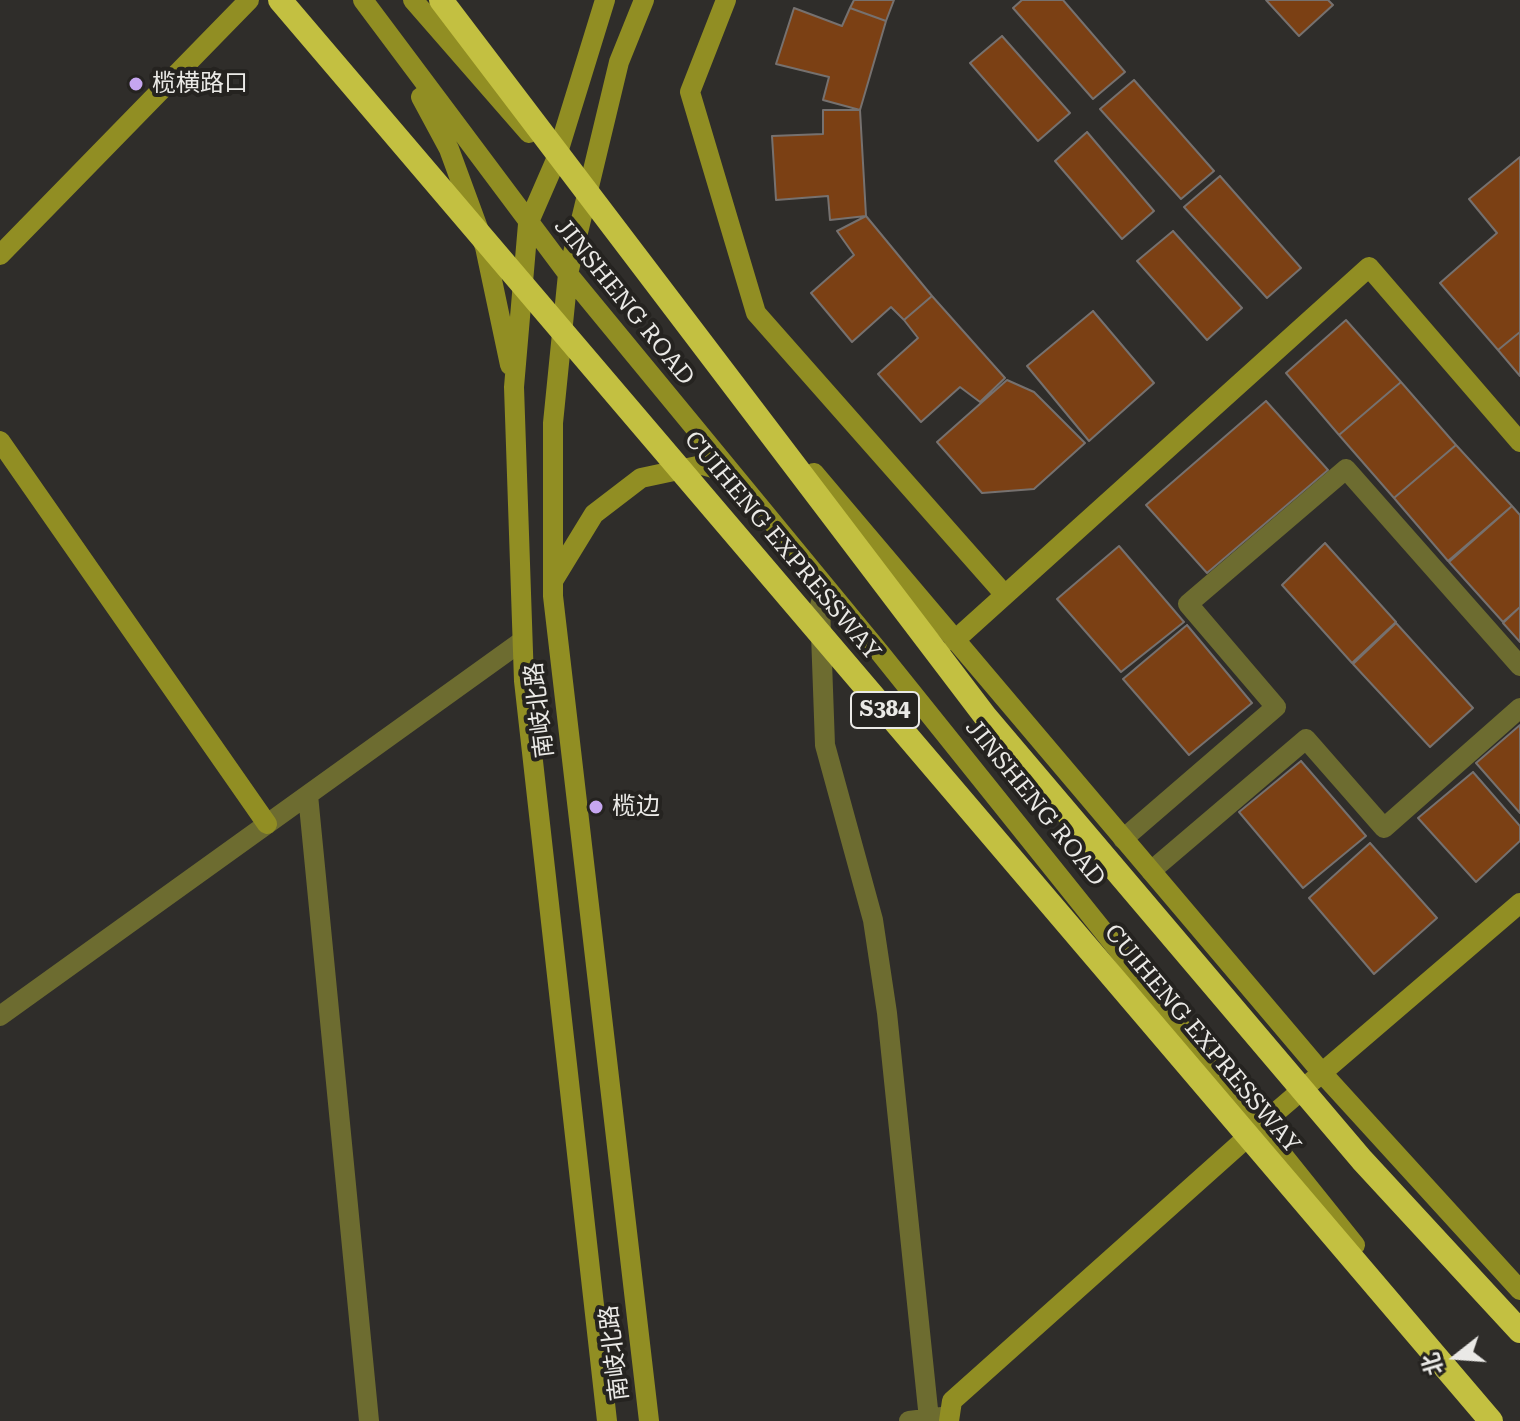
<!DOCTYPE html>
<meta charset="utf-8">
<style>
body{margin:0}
#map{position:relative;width:1520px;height:1421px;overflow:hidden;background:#2f2d2a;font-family:"Roboto Serif","Noto Sans SC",serif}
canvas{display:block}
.north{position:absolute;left:1416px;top:1317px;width:80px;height:80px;-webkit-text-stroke:6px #252320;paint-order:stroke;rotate:253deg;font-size:22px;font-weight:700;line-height:32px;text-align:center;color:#eae9e6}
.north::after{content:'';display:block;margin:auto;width:28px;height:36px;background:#eae9e6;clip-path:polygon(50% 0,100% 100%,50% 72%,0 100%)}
</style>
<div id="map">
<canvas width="1520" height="1421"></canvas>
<div class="north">北</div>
</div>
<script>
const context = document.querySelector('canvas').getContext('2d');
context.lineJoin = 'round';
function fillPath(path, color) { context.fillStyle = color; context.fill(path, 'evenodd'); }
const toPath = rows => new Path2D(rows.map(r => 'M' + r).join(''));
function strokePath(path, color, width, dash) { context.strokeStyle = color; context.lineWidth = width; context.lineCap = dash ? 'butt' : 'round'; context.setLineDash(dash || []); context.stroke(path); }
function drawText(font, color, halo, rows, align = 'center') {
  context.font = font + ' "Roboto Serif","Noto Sans SC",serif'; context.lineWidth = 8; context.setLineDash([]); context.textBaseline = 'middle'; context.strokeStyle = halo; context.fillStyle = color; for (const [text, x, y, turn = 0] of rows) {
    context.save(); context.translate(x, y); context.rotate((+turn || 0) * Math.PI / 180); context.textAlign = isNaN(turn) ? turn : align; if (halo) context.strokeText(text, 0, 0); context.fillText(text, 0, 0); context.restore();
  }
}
const building = toPath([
 [854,0,894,0,886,21,850,8,854,0],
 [1022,0,1063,0,1125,72,1093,99,1013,8,1022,0],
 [1266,0,1328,0,1333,5,1299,36,1266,0],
 [794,8,842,26,850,8,886,21,860,110,823,100,829,77,776,64,794,8],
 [1002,36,1070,113,1038,141,970,63,1002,36],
 [1134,80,1214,171,1181,199,1100,109,1134,80],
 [823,110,860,110,866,216,830,220,828,196,776,200,772,136,823,134,823,110],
 [1087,132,1154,211,1122,239,1055,161,1087,132],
 [1520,157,1520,332,1498,350,1440,283,1497,233,1469,199,1520,157],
 [1220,176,1301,268,1267,298,1184,207,1220,176],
 [866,216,932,296,904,320,891,307,852,342,811,293,854,255,837,231,866,216],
 [1173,231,1242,308,1207,340,1137,261,1173,231],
 [932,296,1005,378,980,402,960,387,921,422,878,374,918,338,904,320,932,296],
 [1093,311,1154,383,1089,441,1027,366,1093,311],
 [1346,320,1401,382,1339,435,1286,373,1346,320],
 [1520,332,1520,376,1498,350,1520,332],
 [1007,380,1034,392,1085,443,1034,489,982,493,937,442,1007,380],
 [1401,382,1456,445,1394,498,1339,435,1401,382],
 [1266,401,1328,470,1207,573,1146,505,1266,401],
 [1456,445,1512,506,1448,561,1394,498,1456,445],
 [1512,506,1520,515,1520,607,1503,622,1449,562,1512,506],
 [1325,543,1396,622,1352,663,1282,585,1325,543],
 [1119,546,1184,622,1121,672,1057,599,1119,546],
 [1520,607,1520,642,1503,623,1520,607],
 [1396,623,1473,708,1430,747,1353,664,1396,623],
 [1187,625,1252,703,1189,755,1123,679,1187,625],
 [1520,725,1520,813,1476,763,1520,725],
 [1301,761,1366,836,1303,888,1239,812,1301,761],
 [1473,772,1520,826,1520,841,1476,882,1418,818,1473,772],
 [1370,843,1437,918,1374,974,1309,898,1370,843]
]);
fillPath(building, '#7b4014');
strokePath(building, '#76716f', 2);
strokePath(toPath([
 [825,587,820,606,825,745,873,920,887,1013,929,1419],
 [308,795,369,1421],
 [1123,839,1276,707,1188,604,1346,469,1520,666],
 [1151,871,1306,739,1384,828,1520,708],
 [0,1016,522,641],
 [909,1421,942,1417]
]), '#6d6c30', 20);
strokePath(toPath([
 [363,0,568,274,881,654,1355,1245],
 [413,0,529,133],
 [605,0,555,162,528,224,514,387,524,681,607,1421],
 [644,0,619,62,568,274,553,423,553,596,649,1421],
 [726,0,690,92,756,313,1005,595],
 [421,97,449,149,485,247,510,365],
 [0,255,249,0],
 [0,441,267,824],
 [814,473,1323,1074,1520,1290],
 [553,581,594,514,641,478,702,465,730,473],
 [954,641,1369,267,1520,442],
 [949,1421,952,1401,1261,1125,1520,903]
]), '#918e23', 20);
strokePath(toPath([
 [280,0,1491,1421],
 [441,0,985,716,1362,1160,1520,1331]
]), '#c3c041', 24);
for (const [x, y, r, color] of [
 [136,84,8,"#c6a6f0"],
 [596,807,8,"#c6a6f0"]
]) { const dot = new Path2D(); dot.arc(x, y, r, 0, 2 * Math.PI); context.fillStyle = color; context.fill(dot); strokePath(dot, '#252320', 3); }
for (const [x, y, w] of [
 [885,710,68]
]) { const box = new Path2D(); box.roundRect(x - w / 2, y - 18, w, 36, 6); context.fillStyle = '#252320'; context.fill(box); strokePath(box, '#eae9e6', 2); }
drawText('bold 22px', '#eae9e6', null, [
 ["S384",885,710]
]);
drawText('24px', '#eae9e6', '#252320', [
 ["榄横路口",152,84],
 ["榄边",612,807]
], 'left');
drawText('24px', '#eae9e6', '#252320', [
 ["JINSHENG ROAD",624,302,51],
 ["CUIHENG EXPRESSWAY",782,546,50],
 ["南岐北路",540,710,-97],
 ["JINSHENG ROAD",1035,803,51],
 ["CUIHENG EXPRESSWAY",1202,1039,50],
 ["南岐北路",615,1353,-97]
]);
</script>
